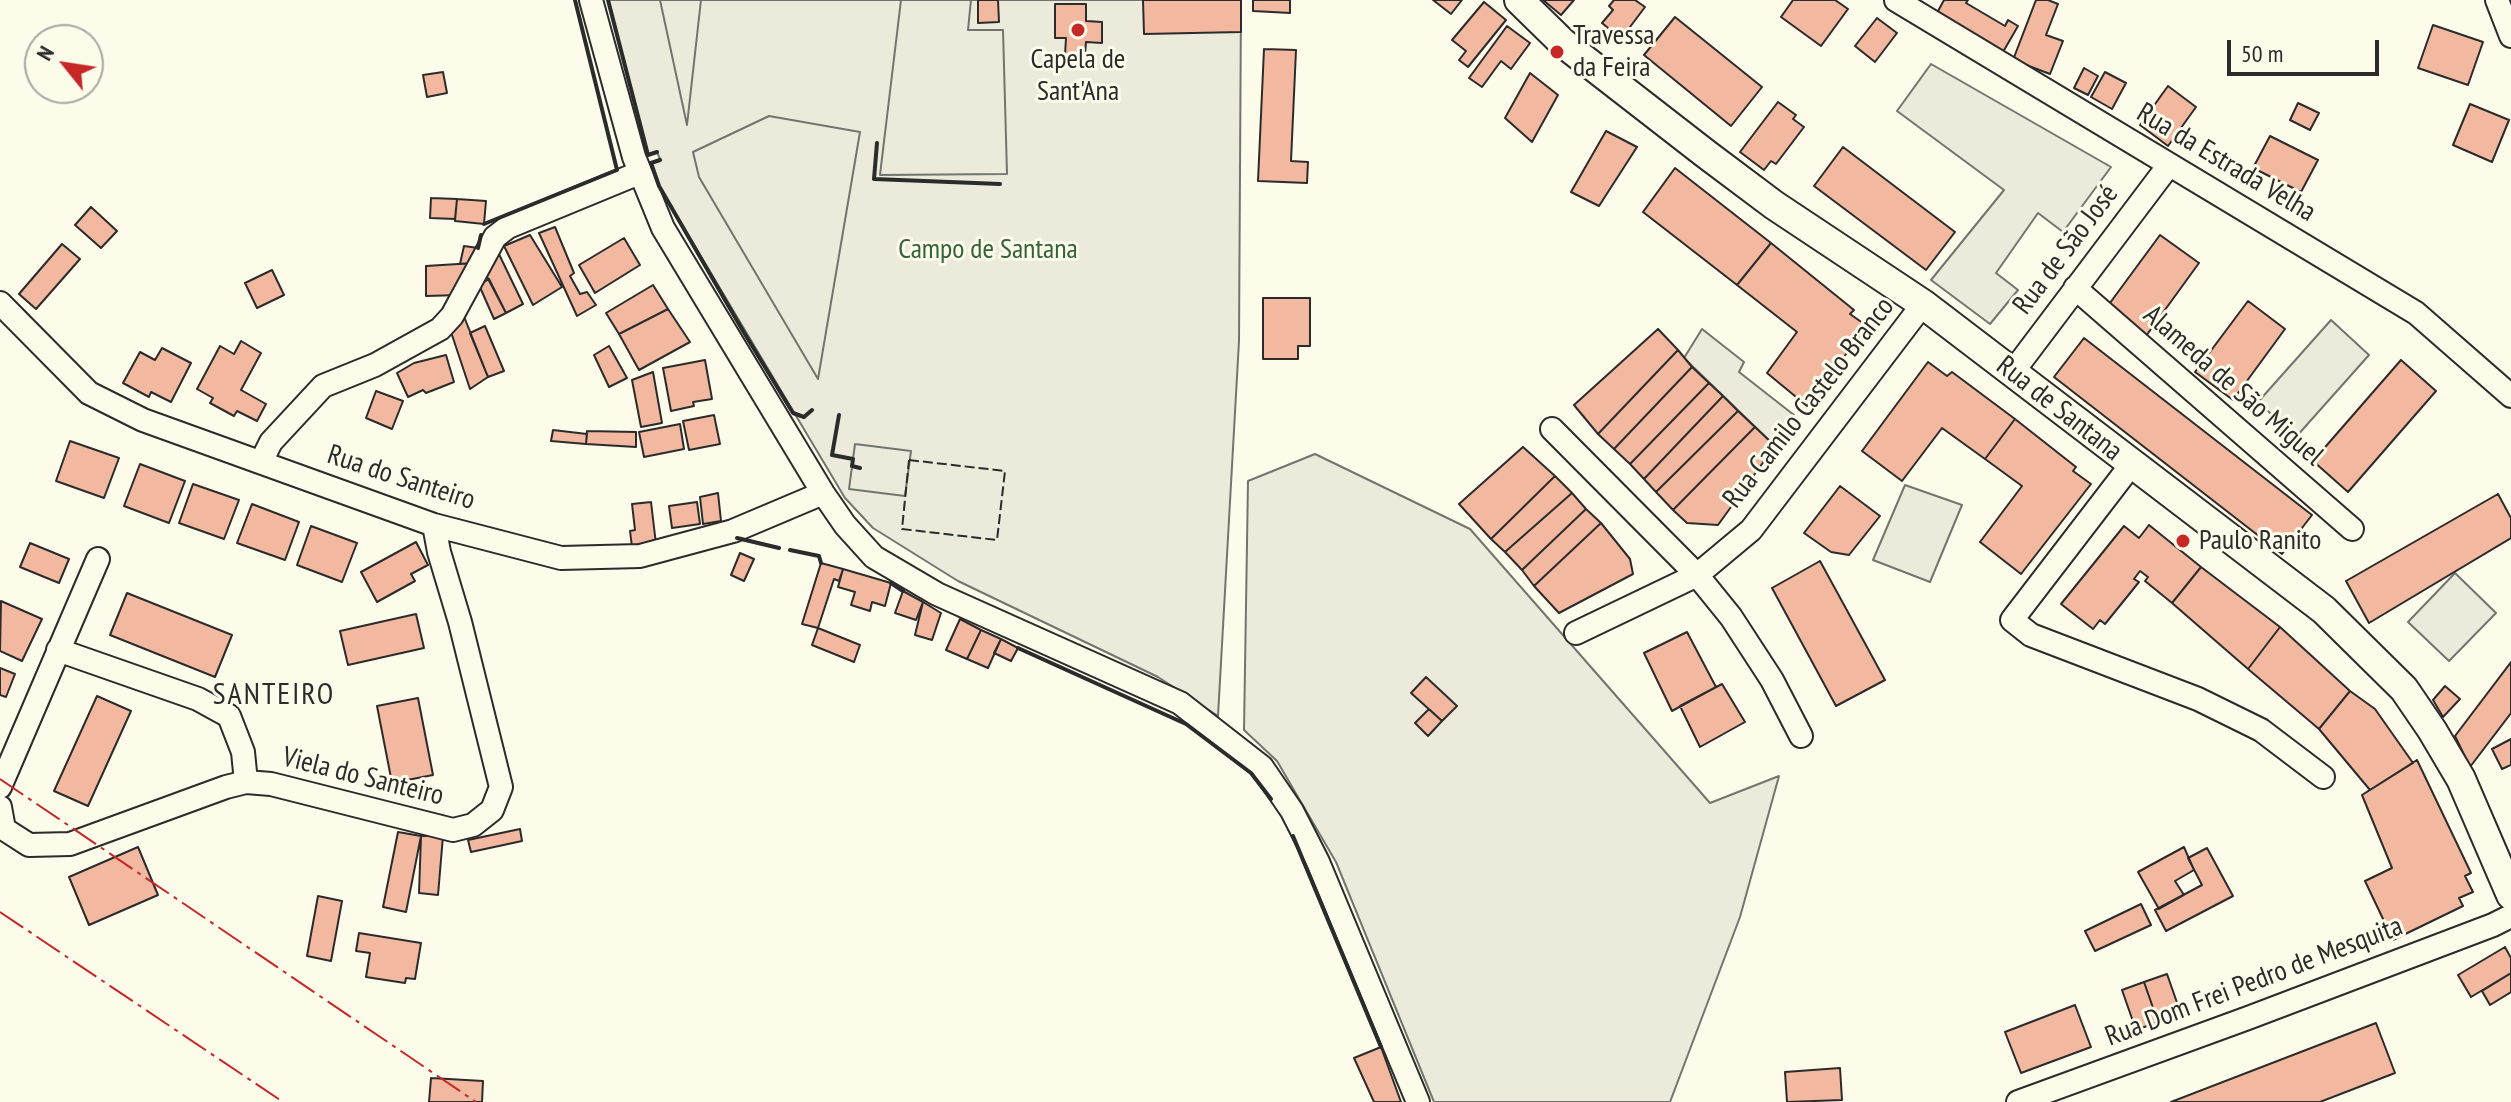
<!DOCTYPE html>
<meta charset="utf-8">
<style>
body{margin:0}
#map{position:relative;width:2511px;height:1102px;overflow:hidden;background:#fdfbea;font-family:"PT Sans Narrow",sans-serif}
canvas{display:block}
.north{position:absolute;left:24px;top:24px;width:80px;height:80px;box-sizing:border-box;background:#fdfbea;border:2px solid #a9a89e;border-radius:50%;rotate:300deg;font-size:22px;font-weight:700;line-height:32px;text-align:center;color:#2b2b2b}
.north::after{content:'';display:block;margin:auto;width:28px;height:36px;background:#c62828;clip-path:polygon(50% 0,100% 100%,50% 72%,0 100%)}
.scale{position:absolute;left:2227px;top:40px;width:152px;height:36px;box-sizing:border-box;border:4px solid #2b2b2b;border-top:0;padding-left:10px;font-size:24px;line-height:28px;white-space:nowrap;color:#2b2b2b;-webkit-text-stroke:6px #fdfbea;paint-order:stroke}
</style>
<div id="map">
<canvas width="2511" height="1102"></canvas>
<div class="north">N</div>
<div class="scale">50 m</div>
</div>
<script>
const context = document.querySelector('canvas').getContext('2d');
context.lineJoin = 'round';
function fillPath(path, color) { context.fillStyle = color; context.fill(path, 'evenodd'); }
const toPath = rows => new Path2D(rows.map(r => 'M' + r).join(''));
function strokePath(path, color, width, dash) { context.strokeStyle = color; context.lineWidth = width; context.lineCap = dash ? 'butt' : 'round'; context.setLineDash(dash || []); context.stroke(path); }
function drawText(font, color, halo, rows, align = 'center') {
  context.font = font + ' "PT Sans Narrow",sans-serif'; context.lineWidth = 6; context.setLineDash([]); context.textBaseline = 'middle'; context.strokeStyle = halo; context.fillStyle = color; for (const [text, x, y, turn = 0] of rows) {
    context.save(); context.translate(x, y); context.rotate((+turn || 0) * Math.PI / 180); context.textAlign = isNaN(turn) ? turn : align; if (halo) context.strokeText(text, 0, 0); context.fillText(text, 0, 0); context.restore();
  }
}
const green = toPath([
 [608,0,1241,0,1239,341,1218,716,1158,677,958,581,873,528,845,498,659,186,651,163,660,159,657,152,648,155,608,0],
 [1931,64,2111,167,2063,232,2038,213,1996,273,2018,290,1990,324,1931,280,2004,190,1897,111,1931,64],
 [2331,320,2369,355,2296,437,2258,402,2331,320],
 [1702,329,1744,362,1739,372,1794,415,1775,446,1684,358,1702,329],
 [1315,454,1470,529,1710,803,1779,776,1740,917,1670,1102,1434,1102,1336,862,1277,761,1244,730,1248,481,1315,454],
 [1905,485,1962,505,1930,582,1873,560,1905,485],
 [2455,573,2496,613,2449,661,2408,622,2455,573]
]);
fillPath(green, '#ecebdb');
strokePath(green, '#74746e', 2);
const parking = toPath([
 [660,0,701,0,687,125,660,0],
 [901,0,971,0,968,30,1003,30,1007,174,880,175,901,0],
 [769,116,860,132,818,379,699,177,693,152,769,116],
 [855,444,911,451,905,496,849,489,855,444]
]);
fillPath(parking, '#eceadb');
strokePath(parking, '#74746e', 2);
const building = toPath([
 [978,0,998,0,999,22,978,23,978,0],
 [1143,0,1241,0,1241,32,1144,34,1143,0],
 [1253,0,1290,0,1290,13,1253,11,1253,0],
 [1433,0,1462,0,1451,14,1433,0],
 [1543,0,1574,0,1561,15,1543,0],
 [1614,0,1635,0,1645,7,1621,39,1602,23,1613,10,1609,6,1614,0],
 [1793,0,1835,0,1848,9,1821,46,1781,17,1793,0],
 [1944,0,1968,0,1966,3,2005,26,2008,20,2018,26,2003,52,1937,13,1944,0],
 [2036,0,2048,0,2058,4,2046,35,2063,41,2050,74,2013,60,2036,0],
 [1484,2,1506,20,1468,67,1459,60,1466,51,1452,40,1484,2],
 [1055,4,1086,4,1086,21,1102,22,1102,43,1086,42,1085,55,1065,55,1066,38,1055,38,1055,4],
 [1675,17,1762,87,1731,126,1644,55,1675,17],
 [1877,18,1897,33,1875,62,1855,46,1877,18],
 [2433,25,2483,42,2468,85,2418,68,2433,25],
 [1507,26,1530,43,1511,69,1501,61,1482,87,1469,78,1507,26],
 [1264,49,1296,50,1291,161,1308,162,1307,183,1258,181,1264,49],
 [2084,68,2098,76,2088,95,2074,88,2084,68],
 [443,72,447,93,427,97,423,75,443,72],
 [2105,72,2126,83,2112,109,2091,97,2105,72],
 [1530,73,1558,95,1532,142,1505,118,1530,73],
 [2168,86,2196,107,2168,146,2140,125,2168,86],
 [1778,102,1796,115,1793,119,1804,127,1776,164,1771,161,1764,170,1740,152,1778,102],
 [2298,103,2319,113,2310,130,2290,120,2298,103],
 [2470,104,2509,120,2492,162,2453,145,2470,104],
 [1606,131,1637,147,1599,206,1571,192,1606,131],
 [2270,136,2318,160,2301,192,2253,168,2270,136],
 [1843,147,1955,232,1926,270,1814,186,1843,147],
 [1675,168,1771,243,1737,285,1643,212,1675,168],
 [431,198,457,199,455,219,430,218,431,198],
 [457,199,486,201,484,224,455,221,457,199],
 [91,207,117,231,101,248,75,225,91,207],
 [555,227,574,273,570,276,580,294,587,292,596,305,577,316,539,233,555,227],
 [530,235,562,287,533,305,504,246,530,235],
 [2160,235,2199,263,2146,336,2107,307,2160,235],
 [624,238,640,265,595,293,579,265,624,238],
 [1771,243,1854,310,1850,314,1867,326,1807,406,1767,373,1797,332,1737,285,1771,243],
 [62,244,80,259,36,309,19,294,62,244],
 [464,246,478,248,474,263,460,264,464,246],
 [497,250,523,304,506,313,483,269,497,250],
 [474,263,461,295,426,296,426,266,474,263],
 [272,270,284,295,257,308,245,283,272,270],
 [489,279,506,313,494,319,479,285,489,279],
 [653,285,668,309,619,334,606,313,653,285],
 [1263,298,1310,298,1310,346,1298,346,1298,359,1263,359,1263,298],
 [2248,301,2285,329,2233,400,2195,372,2248,301],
 [668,309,690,342,639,370,619,334,668,309],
 [463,314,488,377,470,389,451,332,463,314],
 [485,326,504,371,488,377,470,333,485,326],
 [1658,329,1678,350,1598,434,1574,405,1658,329],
 [2084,338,2312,515,2282,554,2054,377,2084,338],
 [241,341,261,353,241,390,266,404,257,421,237,411,234,416,210,403,213,398,197,389,220,346,234,354,241,341],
 [609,346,627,378,609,387,594,355,609,346],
 [162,348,191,363,171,402,151,392,149,397,123,383,140,352,155,360,162,348],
 [1678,350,1692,367,1614,449,1598,434,1678,350],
 [446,355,454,382,426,393,423,390,408,397,397,373,414,363,446,355],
 [705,360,712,399,693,402,694,406,671,411,663,368,705,360],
 [2401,360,2436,391,2348,492,2313,461,2401,360],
 [1928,362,1947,376,1952,372,2015,419,1985,459,1942,428,1902,481,1862,451,1928,362],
 [1692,367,1709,383,1630,464,1614,449,1692,367],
 [653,372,662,423,641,427,632,380,653,372],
 [1709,383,1723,396,1644,479,1630,464,1709,383],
 [376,391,403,401,392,429,366,418,376,391],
 [1723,396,1738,411,1656,492,1644,479,1723,396],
 [1738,411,1755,427,1673,510,1656,492,1738,411],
 [714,415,720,444,689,450,683,421,714,415],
 [2015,419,2076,467,2073,471,2091,484,2021,574,1980,542,2022,486,1985,459,2015,419],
 [680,424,684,449,644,457,639,432,680,424],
 [1755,427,1775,446,1718,525,1687,523,1673,510,1755,427],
 [553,430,587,434,586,444,551,441,553,430],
 [587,431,636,432,636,447,586,444,587,431],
 [70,441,119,458,104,498,56,481,70,441],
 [1523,447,1555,476,1491,539,1459,504,1523,447],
 [140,464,185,481,169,523,124,506,140,464],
 [1555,476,1572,493,1505,552,1491,539,1555,476],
 [193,484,239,500,224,539,179,523,193,484],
 [1840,486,1880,516,1849,555,1831,552,1804,533,1840,486],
 [718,493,721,521,703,524,700,497,718,493],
 [1572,493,1586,509,1522,570,1505,552,1572,493],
 [2498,494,2511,518,2511,538,2369,623,2346,581,2498,494],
 [651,502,656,544,632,547,630,531,635,530,632,504,651,502],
 [697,502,700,524,672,528,669,506,697,502],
 [252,504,299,522,285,560,237,543,252,504],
 [1586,509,1601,523,1534,586,1522,570,1586,509],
 [1601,523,1630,559,1633,574,1559,613,1534,586,1601,523],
 [2149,525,2201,567,2172,603,2145,581,2148,577,2140,571,2134,579,2139,582,2105,624,2100,620,2093,629,2061,604,2124,526,2139,538,2149,525],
 [311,526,357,543,342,582,297,565,311,526],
 [416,542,428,565,411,574,415,581,377,602,361,572,416,542],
 [30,543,69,559,59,583,20,567,30,543],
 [740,553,754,559,744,581,731,575,740,553],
 [1820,561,1885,680,1836,706,1772,588,1820,561],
 [821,563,843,569,839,581,834,579,818,628,802,624,821,563],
 [2201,567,2280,627,2248,669,2172,603,2201,567],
 [843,569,891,583,885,606,872,602,870,611,851,605,855,592,838,587,843,569],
 [903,591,923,602,916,620,895,613,903,591],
 [127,593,232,635,215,677,110,635,127,593],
 [1,601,42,619,22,661,0,651,1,601],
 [923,602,941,613,932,640,915,635,923,602],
 [416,614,424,648,348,665,340,631,416,614],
 [960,619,981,630,967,659,946,650,960,619],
 [2280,627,2350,691,2319,729,2248,669,2280,627],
 [818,628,860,645,854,662,812,645,818,628],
 [981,630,1001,639,988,668,967,659,981,630],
 [1687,632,1716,687,1672,711,1644,653,1687,632],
 [1001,639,1018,648,1011,661,994,653,1001,639],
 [2511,662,2511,713,2470,767,2455,736,2511,662],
 [0,668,15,674,6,697,0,695,0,668],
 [1426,677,1457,706,1442,721,1411,693,1426,677],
 [1722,684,1745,722,1700,747,1680,706,1722,684],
 [2445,686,2460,699,2443,717,2433,700,2445,686],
 [2350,691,2375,709,2413,763,2370,790,2319,729,2350,691],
 [97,696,131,711,88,806,54,791,97,696],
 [418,698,433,775,392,783,377,706,418,698],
 [1429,709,1442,721,1428,736,1415,723,1429,709],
 [2511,739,2511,765,2502,769,2492,749,2511,739],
 [2417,760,2471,873,2465,876,2473,892,2459,898,2463,906,2393,940,2365,881,2392,868,2362,795,2417,760],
 [520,829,522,841,471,852,468,840,520,829],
 [398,832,421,836,406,912,383,907,398,832],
 [421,836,443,836,438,895,419,893,421,836],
 [138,847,158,895,89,925,69,877,138,847],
 [2184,847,2194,870,2175,881,2184,895,2159,909,2138,872,2184,847],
 [2207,848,2233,896,2166,931,2155,910,2202,885,2188,858,2207,848],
 [318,896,342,901,331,961,307,956,318,896],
 [2141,904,2151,925,2095,951,2085,931,2141,904],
 [359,933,421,943,415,979,406,978,405,983,366,977,370,953,356,951,359,933],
 [2505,947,2511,958,2511,973,2471,997,2458,975,2505,947],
 [2511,973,2511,992,2490,1005,2482,991,2511,973],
 [2167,974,2181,1014,2158,1022,2144,982,2167,974],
 [2144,982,2158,1022,2136,1030,2122,990,2144,982],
 [2075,1005,2091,1047,2021,1073,2005,1032,2075,1005],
 [2376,1023,2395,1073,2320,1102,2171,1102,2376,1023],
 [1381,1047,1401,1102,1374,1102,1354,1058,1381,1047],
 [1840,1068,1842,1100,1787,1102,1785,1072,1840,1068],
 [431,1078,483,1081,482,1102,429,1102,431,1078]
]);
fillPath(building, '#f2b8a0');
strokePath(building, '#2b2b2b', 2);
const minor = toPath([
 [591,0,634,157,663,228,823,493,845,525,874,557,937,594,1180,703,1262,767,1292,811,1318,862,1418,1102],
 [1896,0,2416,313,2511,396],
 [2497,0,2511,36],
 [2075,288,2352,529],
 [0,303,89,393,143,420,434,525,561,558,640,556,733,531,823,493],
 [2012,373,2169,165],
 [1552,429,1697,575,1731,617,1772,680,1801,736],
 [261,462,271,442,323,386,375,365,440,329,452,316,495,237,508,227,639,173],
 [2131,465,2012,620,2031,635,2198,699,2261,730,2323,777],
 [1576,633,1697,575,1751,530,1923,304],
 [58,650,198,699,229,716,243,752,246,782],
 [0,787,98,559],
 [0,807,4,829,29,845,70,844,226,787,246,782,271,784,453,830,473,825,492,810,501,787,460,622,439,552,434,525],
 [2018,1102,2248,1018,2493,925,2511,916]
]);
const major = toPath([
 [1519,0,1563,43,1706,154,1774,205,1923,304,2324,610,2404,689,2432,730,2461,779,2511,895]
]);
strokePath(minor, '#2b2b2b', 26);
strokePath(major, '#2b2b2b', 32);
strokePath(minor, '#fdfbea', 22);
strokePath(major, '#fdfbea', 28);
strokePath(toPath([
 [909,460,1005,471,997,540,902,529,909,460]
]), '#2b2b2b', 2, [10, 4]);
strokePath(toPath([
 [608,0,648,155,657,152],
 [877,143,874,179,1000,184],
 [660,160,651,163,659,186,743,331,793,413,804,417,812,410],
 [484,224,617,170,575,0],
 [478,248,481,235],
 [839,415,832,455,853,459,852,466,860,468],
 [737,538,779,548],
 [790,550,819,556,821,563],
 [891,583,903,591],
 [1018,648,1186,724,1251,773,1271,799],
 [1293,836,1381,1047]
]), '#2b2b2b', 4);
strokePath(toPath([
 [0,779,476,1102],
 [0,912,283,1102]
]), '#c62828', 2, [28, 6, 4, 6]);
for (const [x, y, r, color] of [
 [1078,30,8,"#c62828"],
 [1557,52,8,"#c62828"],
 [2183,541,8,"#c62828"]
]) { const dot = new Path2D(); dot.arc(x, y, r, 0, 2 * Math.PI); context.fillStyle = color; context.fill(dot); strokePath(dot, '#fdfbea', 3); }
drawText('28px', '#2b2b2b', '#fdfbea', [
 ["Travessa",1573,36],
 ["da Feira",1573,68],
 ["Capela de",1078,60,"center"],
 ["Sant'Ana",1078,92,"center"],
 ["Paulo Ranito",2199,541]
], 'left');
drawText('28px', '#2b2b2b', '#fdfbea', [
 ["Rua da Estrada Velha",2226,163,31],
 ["Rua de São José",2066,250,-53],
 ["Alameda de São Miguel",2233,386,41],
 ["Rua Camilo Castelo Branco",1809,403,-52],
 ["Rua de Santana",2059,409,38],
 ["Rua do Santeiro",401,478,18],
 ["Viela do Santeiro",363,777,14],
 ["Rua Dom Frei Pedro de Mesquita",2254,982,-21]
]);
drawText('28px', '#34623c', '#fdfbea', [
 ["Campo de Santana",988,250]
]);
context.letterSpacing = '2px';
drawText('30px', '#2b2b2b', '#fdfbea', [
 ["SANTEIRO",274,695]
]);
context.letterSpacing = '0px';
</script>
